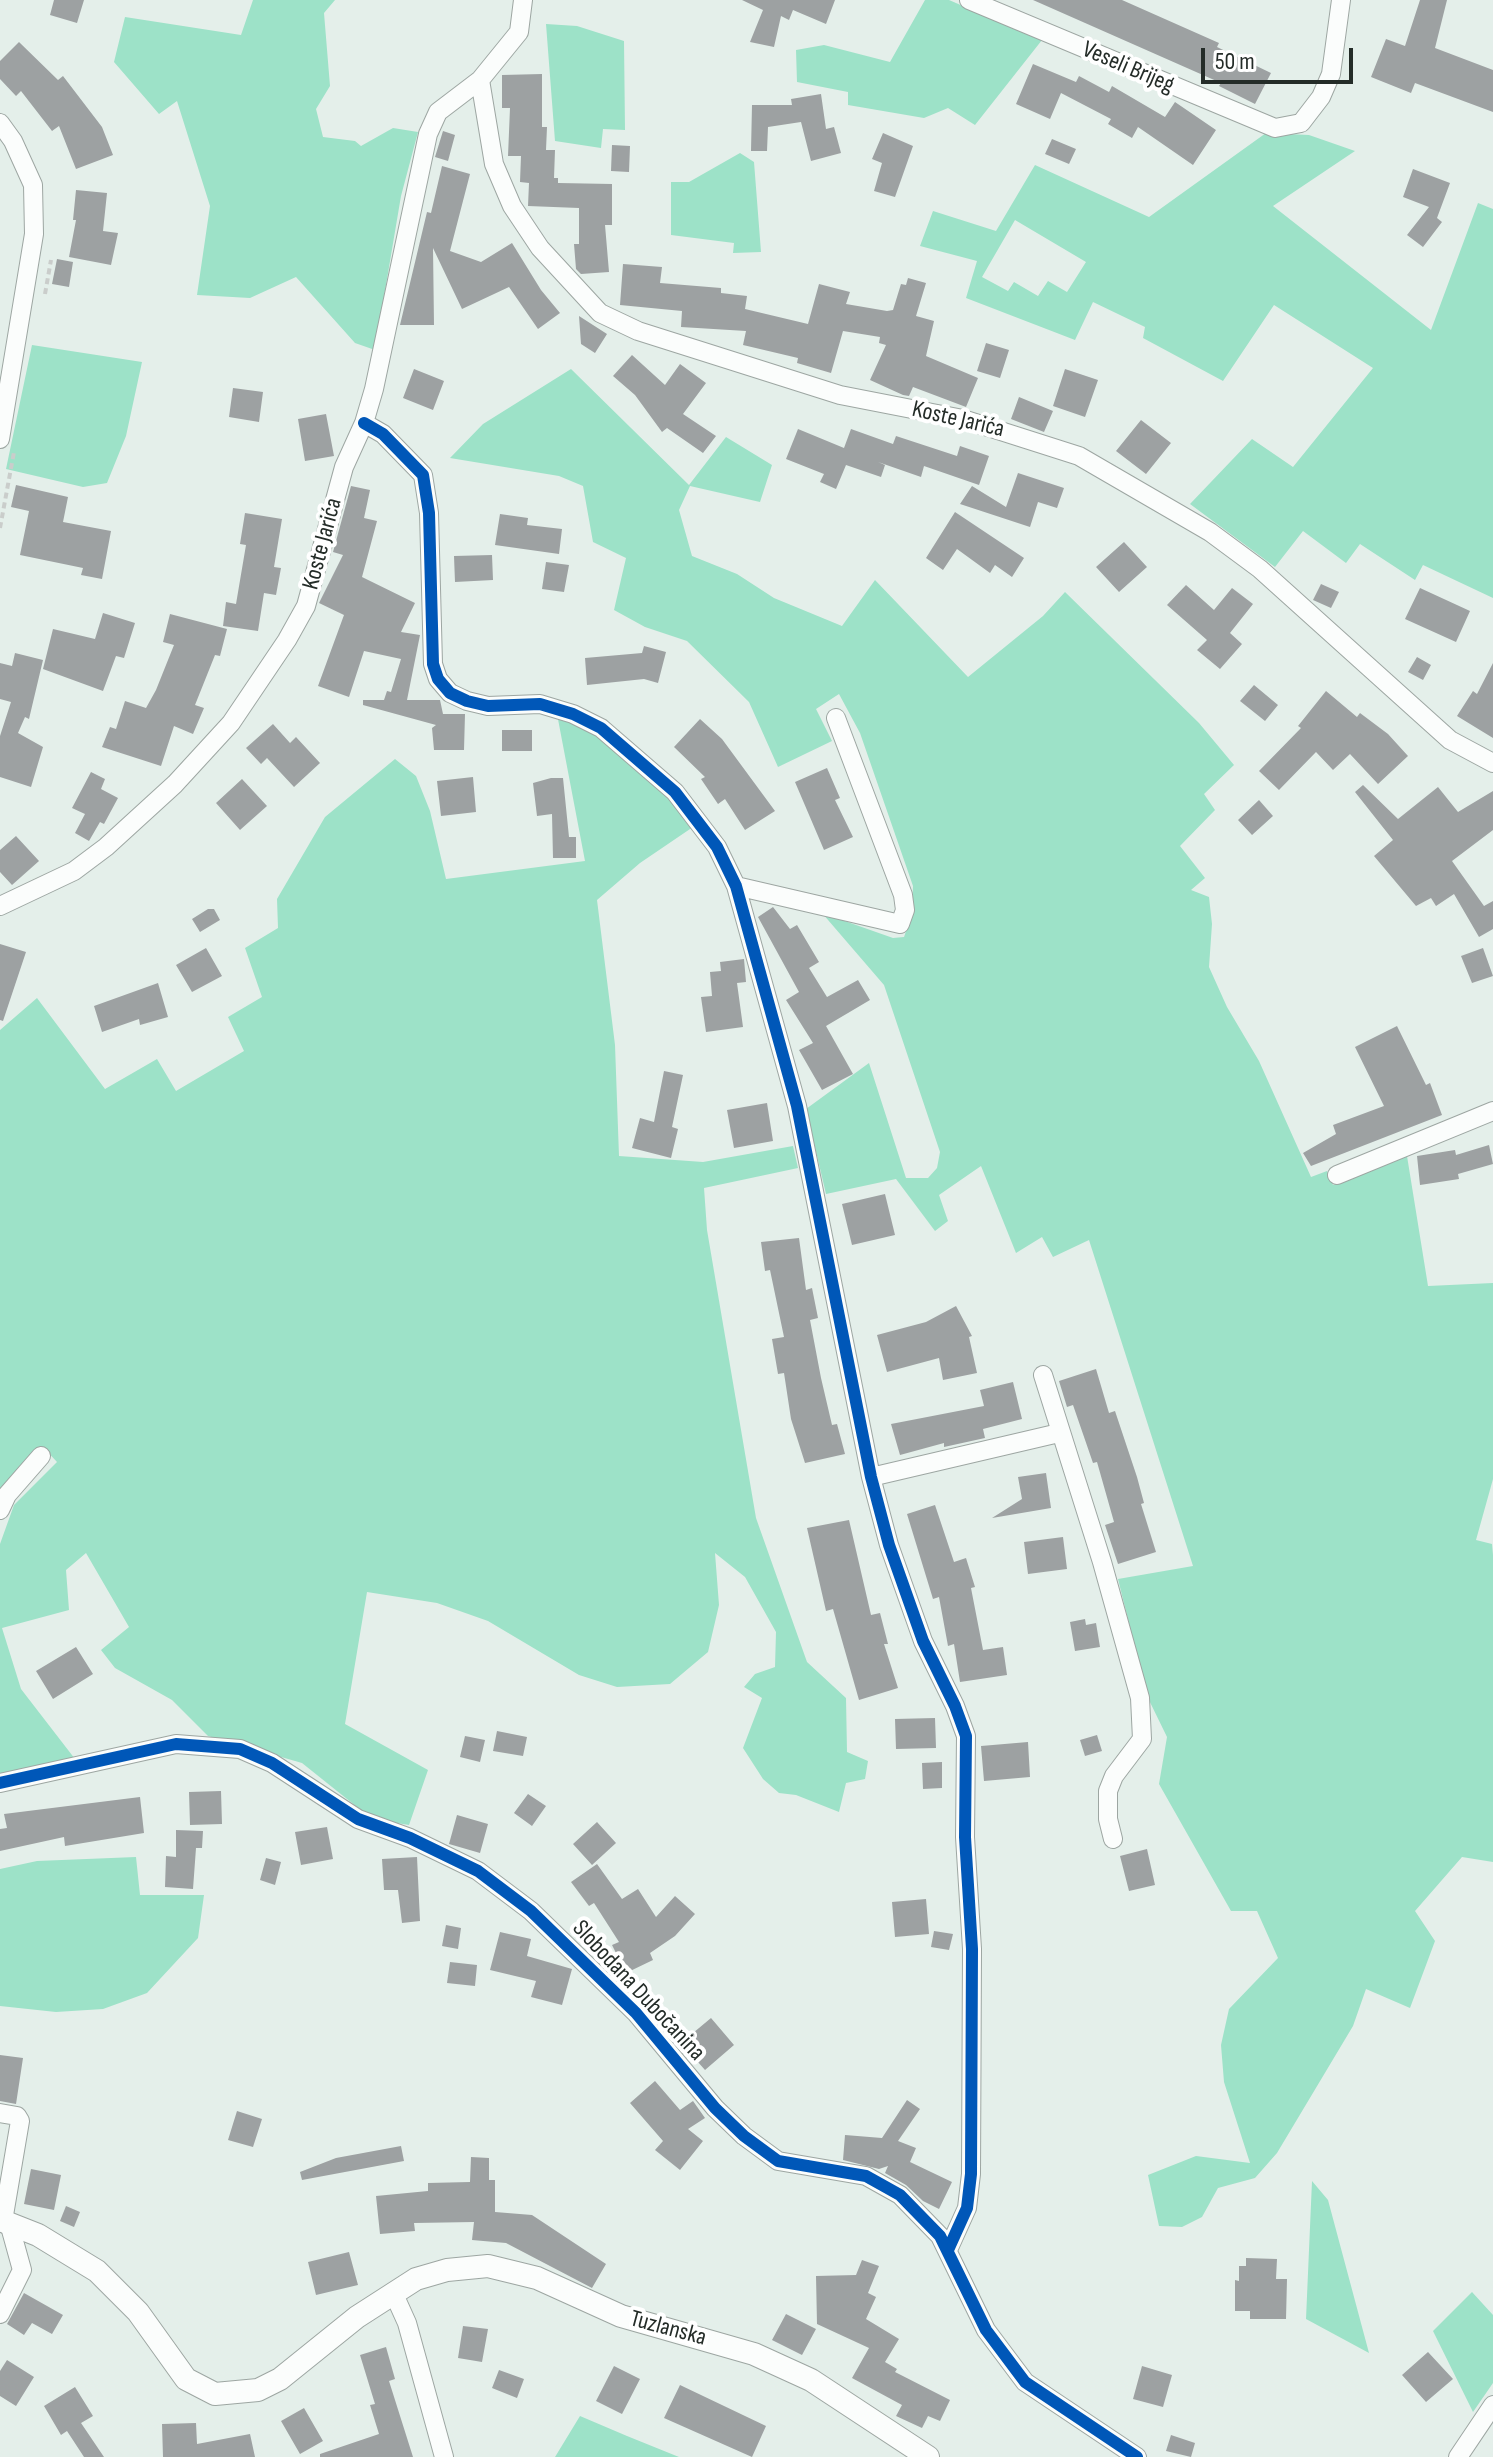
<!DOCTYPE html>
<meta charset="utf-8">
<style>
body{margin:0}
#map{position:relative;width:1493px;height:2457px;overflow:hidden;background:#e4efea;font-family:"Sofia Sans Condensed",sans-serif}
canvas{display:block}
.scale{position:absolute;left:1201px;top:48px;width:152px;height:36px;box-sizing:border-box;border:4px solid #242c28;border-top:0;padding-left:10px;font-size:24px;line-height:28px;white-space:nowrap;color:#242c28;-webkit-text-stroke:6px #fff;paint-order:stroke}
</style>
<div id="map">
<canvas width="1493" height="2457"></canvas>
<div class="scale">50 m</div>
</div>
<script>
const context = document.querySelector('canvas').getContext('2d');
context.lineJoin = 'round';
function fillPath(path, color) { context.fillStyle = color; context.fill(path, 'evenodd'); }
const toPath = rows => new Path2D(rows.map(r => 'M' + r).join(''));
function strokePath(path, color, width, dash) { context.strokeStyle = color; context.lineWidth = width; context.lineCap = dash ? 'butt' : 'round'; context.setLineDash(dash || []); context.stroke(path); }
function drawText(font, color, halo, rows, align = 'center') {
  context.font = font + ' "Sofia Sans Condensed",sans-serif'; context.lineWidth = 8; context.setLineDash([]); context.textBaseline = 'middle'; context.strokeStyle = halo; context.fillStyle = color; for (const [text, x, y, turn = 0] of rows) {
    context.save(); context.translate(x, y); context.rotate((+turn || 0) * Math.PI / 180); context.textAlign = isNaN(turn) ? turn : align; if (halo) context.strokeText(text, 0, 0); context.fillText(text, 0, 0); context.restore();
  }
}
fillPath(toPath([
 [253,0,335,0,324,13,330,86,316,109,323,137,355,141,361,146,393,128,418,132,401,196,375,350,355,343,296,277,250,298,197,295,210,206,177,101,159,114,114,62,125,17,241,35],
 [925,0,949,0,1042,40,975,125,948,108,924,118,848,105,848,92,797,82,796,50,824,45,890,62],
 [546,24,577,26,624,41,625,130,603,129,601,148,555,141],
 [1266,133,1309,135,1355,151,1273,206,1431,330,1478,203,1493,209,1493,598,1423,565,1415,580,1360,544,1346,563,1303,531,1275,567,1190,504,1252,439,1293,467,1373,368,1274,305,1223,381,1143,338,1145,327,1093,302,1075,340,966,298,977,261,920,246,933,211,996,231,1035,165,1149,217],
 [1015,220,1086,262,1067,292,1048,281,1038,296,1014,282,1008,291,982,277],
 [740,153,754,162,761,252,733,253,734,243,671,235,671,182,689,182],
 [32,345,142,362,126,436,107,483,83,487,6,469],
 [571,369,689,485,726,437,772,465,760,502,690,486,679,510,692,556,737,574,774,598,842,626,875,580,968,677,1043,616,1065,592,1199,723,1234,765,1204,794,1215,810,1180,846,1205,878,1191,890,1209,897,1212,924,1209,967,1227,1007,1259,1061,1311,1177,1327,1171,1333,1185,1407,1156,1428,1286,1493,1283,1493,1479,1476,1540,1492,1544,1493,1555,1493,1862,1462,1857,1415,1911,1435,1941,1410,2008,1366,1989,1353,2026,1277,2153,1255,2178,1218,2188,1202,2217,1182,2227,1159,2226,1148,2175,1196,2156,1250,2163,1224,2082,1221,2045,1229,2009,1278,1958,1257,1911,1231,1911,1159,1784,1167,1737,1147,1696,1118,1579,1193,1566,1089,1240,1053,1257,1042,1237,1016,1253,981,1166,939,1195,948,1221,935,1231,896,1179,826,1194,806,1109,869,1063,906,1178,928,1178,937,1168,940,1152,884,985,822,913,893,938,904,937,912,914,913,886,860,733,839,694,816,709,832,741,778,767,749,702,687,641,645,627,614,610,626,558,593,542,583,486,559,476,450,458,483,424],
 [557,714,593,733,673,801,693,827,640,863,597,900,615,1045,619,1156,703,1162,793,1146,798,1168,704,1188,707,1230,756,1518,807,1662,846,1698,847,1752,868,1761,865,1779,846,1783,839,1812,796,1795,779,1793,763,1779,743,1748,762,1698,744,1687,755,1674,775,1667,776,1632,745,1577,715,1553,719,1605,708,1652,670,1684,617,1687,579,1675,488,1621,437,1603,367,1592,345,1724,428,1770,409,1825,372,1819,302,1763,208,1736,172,1700,115,1668,101,1650,129,1627,86,1553,66,1570,69,1610,2,1628,21,1689,75,1759,0,1776,0,1544,14,1505,57,1462,43,1447,24,1463,0,1494,0,1030,37,998,105,1089,157,1059,176,1091,244,1051,228,1017,262,997,245,948,278,928,277,899,325,817,395,759,416,776,430,811,446,879,585,861],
 [136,1857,140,1895,204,1895,198,1938,147,1993,103,2009,56,2012,0,2006,0,1869,37,1861],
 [1312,2181,1328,2200,1369,2353,1306,2319],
 [1472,2292,1493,2315,1493,2383,1473,2412,1433,2331],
 [580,2416,627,2436,679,2457,555,2457]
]), '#9de2c8');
fillPath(toPath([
 [54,0,84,0,77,23,50,15],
 [742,0,835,0,826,24,793,10,789,20,781,16,774,47,750,42,763,10],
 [1033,0,1122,0,1219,43,1217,47,1271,73,1255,104,1219,86,1221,83],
 [1420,0,1447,0,1435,48,1493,70,1493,112,1415,83,1411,93,1371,77,1386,39,1405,46],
 [19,42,58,80,63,76,102,127,113,155,76,169,59,126,52,131,21,91,16,96,0,79,0,61],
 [1033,64,1076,82,1079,76,1109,92,1112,86,1165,117,1175,102,1216,130,1193,165,1138,127,1132,138,1108,124,1111,119,1061,93,1050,119,1016,104],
 [542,74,542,127,547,127,546,150,555,150,554,178,558,178,558,183,612,184,612,225,605,225,609,272,581,274,576,269,574,244,579,244,579,208,528,206,529,183,520,182,521,156,508,156,510,108,502,108,502,75],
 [821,94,826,129,834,127,841,153,811,161,801,122,768,127,767,151,751,151,752,105,792,105,791,99],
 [443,131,455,135,448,161,435,157],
 [883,133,913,146,895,197,874,191,882,163,872,159],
 [1052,139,1076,149,1069,164,1045,154],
 [612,145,630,146,629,172,611,171],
 [442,166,470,174,450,251,481,262,512,243,541,290,560,313,538,329,509,287,462,309,433,248,434,325,400,325,427,212,431,213],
 [1413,169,1450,183,1437,218,1442,222,1423,247,1407,235,1429,207,1403,197],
 [76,190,107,193,103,231,118,233,111,265,69,257,76,220,73,220],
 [57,259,73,262,69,287,52,284],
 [623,264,662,267,660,283,721,288,721,293,747,296,745,309,808,324,819,284,850,292,846,304,887,311,893,310,901,284,906,285,908,278,926,283,916,316,934,321,926,356,978,378,966,407,913,387,909,396,903,395,870,380,886,345,879,343,880,337,843,331,831,373,797,363,798,358,743,345,746,331,681,327,682,311,620,305],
 [579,316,607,334,595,353,581,344],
 [986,343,1009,350,1000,378,977,371],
 [632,355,665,385,680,364,706,383,683,414,716,436,703,453,667,428,662,432,635,395,613,376],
 [414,369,444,381,433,410,403,398],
 [1065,369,1098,380,1085,417,1053,406],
 [233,388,263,392,259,422,229,417],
 [1019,397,1053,411,1044,432,1011,419],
 [326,414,334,456,305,461,298,419],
 [1141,420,1171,443,1146,474,1116,451],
 [798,429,844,448,851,429,893,444,896,436,957,456,960,446,989,456,979,485,924,466,921,477,878,462,885,465,881,477,846,465,836,489,820,482,824,474,786,459],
 [1018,473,1064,488,1057,508,1038,502,1030,527,960,504,972,486,1006,507],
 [16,485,68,497,63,522,111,531,102,579,81,575,83,568,20,555,29,511,11,507],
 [351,486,370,490,364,518,377,521,362,577,415,603,401,632,420,635,407,700,440,700,443,714,465,714,464,750,434,750,432,728,436,725,363,705,363,700,384,700,387,691,391,692,401,659,364,651,349,697,318,686,344,615,319,603,343,555,333,552],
 [955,512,1024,558,1012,577,995,565,990,573,957,549,943,570,926,558],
 [245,513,282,519,274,567,281,568,276,595,264,593,258,631,223,626,226,602,236,604,246,545,240,544],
 [500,514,528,518,527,525,562,529,559,554,495,545],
 [1124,542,1147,567,1119,592,1096,567],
 [492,555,493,580,455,582,454,556],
 [546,562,569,565,564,592,542,589],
 [1321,584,1339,592,1331,608,1313,600],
 [1186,585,1214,610,1232,588,1253,604,1230,633,1242,644,1220,669,1197,650,1207,640,1167,605],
 [1420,588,1470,611,1456,642,1405,619],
 [103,613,135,623,124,658,116,656,103,691,43,669,53,629,95,639],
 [170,614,227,629,220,656,215,655,195,705,204,708,193,734,174,726,161,766,102,747,110,727,116,729,125,701,146,708,156,690,174,645,163,642],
 [644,646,666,652,658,683,644,679,587,685,585,658,642,653],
 [15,653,43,660,29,719,25,717,18,733,43,747,31,787,0,777,0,736,11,702,0,699,0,663,12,666],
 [1417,657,1431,665,1423,680,1408,672],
 [1493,663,1493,738,1457,716,1473,691,1477,694],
 [1254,685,1278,705,1265,721,1240,701],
 [1326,691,1357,717,1360,713,1388,734,1408,756,1378,784,1350,754,1333,770,1316,752,1279,790,1259,771,1301,728,1298,726],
 [700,719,722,739,775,811,745,830,725,799,718,804,701,779,705,777,674,747],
 [273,724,290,743,296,737,320,763,294,787,267,758,261,764,246,748],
 [502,730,532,730,532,751,502,751],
 [827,768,840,798,835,800,853,837,824,850,795,782],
 [91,772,105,779,101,789,118,798,104,824,100,822,89,841,75,833,85,814,72,808],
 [473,777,476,812,441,816,437,781],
 [551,778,563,778,569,837,576,837,576,858,553,858,552,814,537,816,533,783],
 [242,779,267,806,240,830,216,803],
 [1363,785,1398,819,1438,787,1458,812,1493,791,1493,830,1452,861,1484,906,1493,901,1493,929,1479,937,1454,894,1436,906,1431,898,1416,906,1374,856,1393,840,1355,792],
 [1259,800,1273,816,1252,835,1238,820],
 [16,836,39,861,12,885,0,872,0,850],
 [773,907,790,929,797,925,819,962,809,968,827,997,858,980,870,1000,826,1026,853,1074,822,1090,799,1050,813,1043,786,1000,799,992,758,917],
 [208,909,214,909,220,920,200,932,192,919],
 [0,944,26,952,3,1021,0,1020],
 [206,948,222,976,192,992,176,965],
 [1483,948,1493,976,1472,983,1461,956],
 [744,959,746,982,737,983,743,1027,706,1032,701,997,712,996,710,972,721,971,720,962],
 [158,983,168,1017,140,1025,139,1019,102,1032,94,1006],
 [1397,1026,1426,1085,1430,1083,1442,1115,1311,1166,1303,1153,1336,1134,1333,1125,1384,1106,1355,1047],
 [664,1071,683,1075,672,1127,678,1129,671,1158,632,1148,640,1118,654,1122],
 [767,1103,773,1141,734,1148,727,1110],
 [1489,1145,1493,1164,1458,1174,1459,1179,1420,1185,1417,1156,1455,1150,1456,1155],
 [885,1194,895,1235,852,1245,842,1204],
 [799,1238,806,1290,812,1288,818,1318,810,1320,821,1378,832,1425,837,1424,845,1454,805,1463,791,1419,784,1373,778,1374,772,1339,784,1337,770,1270,765,1271,761,1242],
 [956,1306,972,1336,969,1337,977,1373,943,1380,939,1358,887,1372,877,1335,926,1322],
 [1096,1369,1109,1413,1115,1411,1137,1477,1144,1503,1141,1504,1156,1552,1118,1564,1105,1525,1114,1522,1097,1462,1093,1463,1073,1405,1067,1407,1059,1381],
 [1013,1382,1022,1419,983,1429,985,1438,944,1447,944,1443,900,1455,891,1424,984,1406,980,1390],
 [1046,1473,1051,1508,992,1518,1022,1499,1018,1477],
 [935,1505,954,1562,966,1558,975,1587,971,1588,983,1650,1003,1647,1007,1675,960,1682,954,1644,948,1646,939,1597,933,1599,907,1514],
 [849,1520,871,1615,880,1613,888,1644,884,1644,898,1688,859,1700,833,1609,826,1611,807,1528],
 [1063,1537,1067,1569,1028,1574,1024,1542],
 [1085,1619,1086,1625,1096,1623,1100,1647,1075,1651,1070,1622],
 [76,1647,93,1674,53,1699,36,1671],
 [935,1718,936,1748,896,1749,895,1719],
 [497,1731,527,1737,523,1756,493,1751],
 [1097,1735,1102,1751,1085,1756,1080,1740],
 [465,1736,485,1740,480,1762,460,1757],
 [1028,1742,1030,1777,984,1781,981,1746],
 [942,1762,942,1788,923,1789,922,1763],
 [221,1791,222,1824,190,1825,189,1792],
 [528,1794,546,1806,532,1826,514,1813],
 [140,1797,144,1833,65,1846,64,1837,0,1851,0,1829,7,1828,4,1814],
 [457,1815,488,1824,480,1853,449,1844],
 [597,1822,616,1843,592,1865,573,1844],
 [327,1827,333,1859,301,1865,295,1832],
 [176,1830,203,1831,202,1848,196,1848,193,1889,165,1887,166,1856,176,1857],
 [1147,1849,1155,1885,1129,1891,1120,1856],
 [417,1857,420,1921,402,1923,398,1890,384,1890,382,1859],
 [266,1858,281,1862,275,1885,260,1880],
 [597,1864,622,1899,638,1889,656,1917,675,1896,695,1914,675,1936,650,1953,653,1960,626,1973,612,1945,619,1942,594,1903,589,1906,571,1882],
 [926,1899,929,1934,895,1937,892,1902],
 [446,1925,461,1928,458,1949,442,1946],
 [934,1931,953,1934,949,1950,931,1947],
 [500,1932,531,1939,527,1956,572,1969,562,2005,531,1997,536,1981,490,1970],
 [450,1962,477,1965,475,1986,447,1983],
 [711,2018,734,2045,705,2070,681,2043],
 [0,2055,23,2058,16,2104,0,2101],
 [655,2081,680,2110,693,2101,705,2118,688,2129,703,2141,680,2170,655,2150,663,2141,630,2103],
 [907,2100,920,2109,898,2141,916,2148,910,2162,952,2182,939,2209,923,2201,906,2185,885,2173,888,2166,879,2169,843,2160,845,2135,882,2138],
 [237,2111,262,2119,253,2147,228,2140],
 [401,2146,404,2161,302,2180,300,2172,336,2158],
 [471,2157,489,2158,489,2180,495,2180,495,2212,532,2215,606,2264,592,2288,506,2243,472,2240,474,2222,414,2223,415,2231,380,2234,376,2196,428,2191,428,2183,470,2182],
 [31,2169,61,2175,54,2210,24,2204],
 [66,2206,80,2212,74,2227,60,2221],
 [349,2252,358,2285,316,2295,308,2262],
 [1246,2258,1277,2259,1276,2279,1287,2279,1286,2319,1250,2319,1250,2311,1235,2311,1235,2280,1239,2281,1239,2266,1246,2266],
 [862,2260,879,2266,868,2293,876,2297,866,2319,899,2339,885,2362,897,2369,895,2372,950,2400,940,2421,928,2416,922,2428,896,2416,902,2405,852,2378,869,2348,817,2324,816,2276,856,2275],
 [24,2293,63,2315,52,2334,32,2323,24,2335,7,2324],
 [786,2314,816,2329,802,2355,772,2340],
 [463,2326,488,2329,482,2362,458,2358],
 [386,2347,395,2379,389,2381,413,2457,320,2457,320,2454,379,2434,370,2405,375,2404,360,2355],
 [1428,2352,1453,2379,1426,2402,1402,2375],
 [7,2360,34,2377,16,2406,0,2396,0,2371],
 [614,2366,640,2379,622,2414,596,2401],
 [1142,2366,1172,2375,1163,2407,1133,2399],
 [499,2370,524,2379,517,2398,492,2388],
 [680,2385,766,2426,752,2457,664,2418],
 [75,2387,93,2416,81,2423,104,2457,84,2457,67,2431,61,2435,44,2406],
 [304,2408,323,2441,300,2454,281,2421],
 [196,2423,197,2444,250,2434,255,2457,163,2457,162,2424],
 [1171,2435,1195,2443,1191,2457,1166,2451]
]), '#9da1a2');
const minor = toPath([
 [523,0,519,32,480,80,494,164,512,206,540,248,600,313,638,331,840,395,963,419,1079,456,1210,532,1260,569,1450,740,1493,763],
 [969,0,1275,128,1301,123,1321,97,1331,74,1341,0],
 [0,123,13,141,33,185,34,234,0,439],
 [364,423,383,434,423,475,429,513,433,664,438,679,450,693,467,701,488,706,540,704,573,714,601,728,675,792,717,847,736,886,797,1106,871,1477,889,1545,923,1641,955,1706,966,1736,965,1837,972,1949,971,2174,967,2208,948,2250],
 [736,886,900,924,905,910,903,895,836,718],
 [0,906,74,871,106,847,175,784,231,723,287,640,306,606,344,467,364,423,374,389,428,134,438,112,480,80],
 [1337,1175,1493,1111],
 [1043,1375,1102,1562,1140,1698,1142,1739,1114,1776,1108,1791,1108,1819,1113,1839],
 [871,1477,1059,1433],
 [0,1510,7,1495,41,1456],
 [0,1783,176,1744,240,1749,272,1763,358,1819,410,1838,478,1871,531,1911,636,2013,715,2108,744,2136,778,2161,866,2176,900,2195,940,2236,986,2330,1025,2382,1137,2457],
 [0,2113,17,2116,20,2121,3,2221],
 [393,2292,407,2323,444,2457],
 [0,2314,22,2270,9,2223],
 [1458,2457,1493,2405]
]);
const tertiary = toPath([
 [0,2220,38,2235,97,2271,138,2312,186,2379,215,2394,258,2390,280,2379,357,2317,416,2279,447,2270,488,2266,537,2278,621,2316,754,2354,811,2380,928,2457]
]);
strokePath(minor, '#9da6a2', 20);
strokePath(tertiary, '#9da6a2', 24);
strokePath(toPath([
 [45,294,51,260],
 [0,528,14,452]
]), '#cacdcb', 4, [6, 4]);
strokePath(minor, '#fbfdfc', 18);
strokePath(tertiary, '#fbfdfc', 22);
strokePath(toPath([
 [364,423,383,434,423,475,429,513,433,664,438,679,450,693,467,701,488,706,540,704,573,714,601,728,675,792,717,847,736,886,797,1106,871,1477,889,1545,923,1641,955,1706,966,1736,965,1837,972,1949,971,2174,967,2208,948,2250],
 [0,1783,176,1744,240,1749,272,1763,358,1819,410,1838,478,1871,531,1911,636,2013,715,2108,744,2136,778,2161,866,2176,900,2195,940,2236,986,2330,1025,2382,1137,2457]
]), '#0057b8', 12);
drawText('24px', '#242c28', '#fff', [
 ["Veseli Brijeg",1128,68,23],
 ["Koste Jarića",958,420,13],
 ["Koste Jarića",323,544,-75],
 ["Slobodana Dubočanina",638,1991,47],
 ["Tuzlanska",668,2329,15]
]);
</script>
